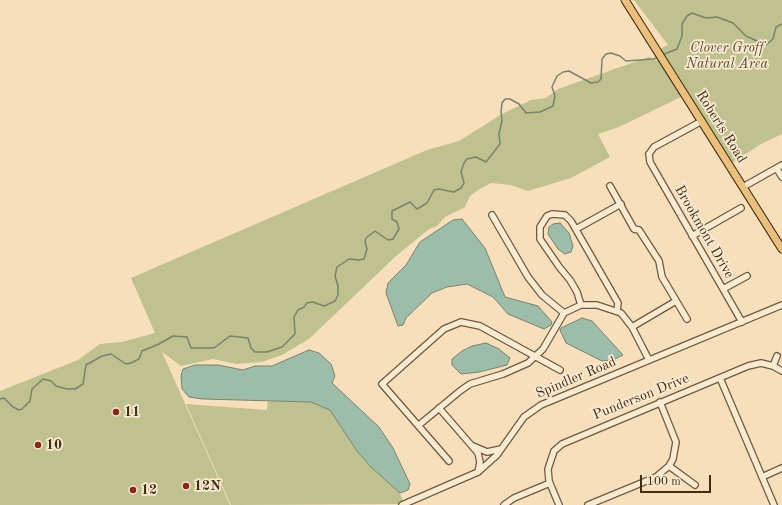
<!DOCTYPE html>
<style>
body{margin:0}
#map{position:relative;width:782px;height:505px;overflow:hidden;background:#f6dfba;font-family:"Old Standard TT",serif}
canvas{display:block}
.scale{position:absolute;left:640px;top:475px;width:71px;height:18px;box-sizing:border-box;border:2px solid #422c13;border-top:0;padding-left:5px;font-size:12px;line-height:14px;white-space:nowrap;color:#422c13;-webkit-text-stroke:3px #f9ead2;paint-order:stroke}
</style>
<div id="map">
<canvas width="782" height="505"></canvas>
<div class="scale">100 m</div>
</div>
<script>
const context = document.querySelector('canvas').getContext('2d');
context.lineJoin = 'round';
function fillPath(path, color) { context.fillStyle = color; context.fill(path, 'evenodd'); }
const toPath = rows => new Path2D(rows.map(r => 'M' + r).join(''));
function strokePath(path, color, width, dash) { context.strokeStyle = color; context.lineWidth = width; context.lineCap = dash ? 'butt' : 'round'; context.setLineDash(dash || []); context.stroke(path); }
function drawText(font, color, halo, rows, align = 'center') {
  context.font = font + ' "Old Standard TT",serif'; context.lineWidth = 3.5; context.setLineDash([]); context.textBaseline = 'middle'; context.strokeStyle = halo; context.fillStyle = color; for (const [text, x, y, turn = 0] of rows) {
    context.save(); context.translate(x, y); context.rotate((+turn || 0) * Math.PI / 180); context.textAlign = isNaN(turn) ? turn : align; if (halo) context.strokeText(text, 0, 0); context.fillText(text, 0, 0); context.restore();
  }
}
fillPath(toPath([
 [634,0,782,0,782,134,761,144,729,165,685,95,619,127,598,134,610,157,571,178,528,191,511,185,491,183,478,190,470,196,465,207,445,217,437,226,429,229,396,256,309,339,282,355,262,362,236,364,213,359,181,366,162,352,230,505,0,505,0,391,78,360,100,344,122,342,155,333,131,278,427,150,459,141,502,114,531,100,546,98,558,89,649,57,653,59,663,61,657,50,668,45],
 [268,401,311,402,330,410,357,451,371,467,400,493,404,504,231,505,186,404,267,410]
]), '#bfc18e');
const water = toPath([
 [462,219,485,248,505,297,538,306,552,322,551,325,544,329,508,314,493,297,467,284,447,287,432,293,406,318,403,325,398,326,386,293,388,283,406,265,420,242,453,220,462,219],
 [560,223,569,233,573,246,571,252,565,254,558,249,548,234,549,227,553,224,560,223],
 [582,318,592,321,623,355,613,360,602,361,566,343,560,330,561,328,582,318],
 [486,343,499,349,510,358,507,365,479,372,461,374,452,365,452,359,462,351,472,346,486,343],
 [309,350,319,353,331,364,335,376,332,383,379,427,393,448,410,484,408,490,400,493,371,467,357,451,330,410,311,402,203,399,189,397,182,389,181,376,183,369,195,365,218,365,243,370,255,366,272,366,309,350]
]);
fillPath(water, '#9dbdab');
strokePath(water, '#79836e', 1);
strokePath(toPath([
 [662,55,677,49,682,36,682,24,687,16,692,13,706,18,717,17,733,23,746,36,766,45,773,39,776,27,782,24],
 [0,399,4,398,13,407,19,410,22,409,30,401,32,389,43,379,51,381,56,386,67,389,75,389,83,384,86,365,102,356,111,354,126,364,131,363,139,359,142,351,159,344,173,336,187,337,191,348,214,348,230,336,248,338,251,348,255,352,267,352,282,347,295,334,294,317,298,310,304,307,307,303,313,302,324,306,335,301,338,295,338,286,335,276,337,267,349,259,359,260,364,259,367,249,365,242,366,238,375,231,388,240,393,239,399,229,397,222,392,219,392,211,410,202,417,209,427,203,434,190,439,189,454,192,461,188,464,183,461,172,464,163,467,159,476,157,486,162,500,144,499,134,502,120,501,112,502,103,505,99,510,99,519,104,526,113,540,112,553,106,555,96,552,87,557,76,563,72,569,71,591,83,598,82,601,79,602,59,606,54,611,53,620,56,626,61,653,59,659,57]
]), '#79836e', 1.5);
const minor = toPath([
 [649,154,650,162,742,322],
 [649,154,654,147,702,121],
 [777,169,782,177],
 [610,186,634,229,639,230,659,261,662,277,687,319],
 [743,187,782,165],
 [492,215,528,277,542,295,564,313],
 [576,229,621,204],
 [692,236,741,208],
 [723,289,747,276],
 [581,305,577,292,570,280,560,268,540,239,540,227,547,216,552,214,565,215,571,221,618,303,617,311],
 [632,327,676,301],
 [773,366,777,356],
 [720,378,774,505],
 [439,408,478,453,480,462,478,472],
 [419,425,460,391,470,384,503,374,528,363,543,349,564,313,581,305,597,305,621,313,632,327,649,360],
 [473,446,487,452,501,449],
 [449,461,382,384,444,329,461,322,480,326,560,370],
 [669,466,695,485],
 [762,477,782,468],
 [402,505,478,472,497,455,524,417,541,405,782,305],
 [504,505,514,498,550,483],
 [559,505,549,481,548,469,554,451,562,444,748,366,761,363,773,366,782,371],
 [588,505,656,477,669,466,673,459,676,442,660,402]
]);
const major = toPath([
 [625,0,782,249]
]);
strokePath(minor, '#6f593d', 8);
strokePath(major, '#422c13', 9);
strokePath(minor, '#f9ead2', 5.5);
strokePath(major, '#ebc07d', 7);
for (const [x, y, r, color] of [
 [116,412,4,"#8f2418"],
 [38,445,4,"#8f2418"],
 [186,486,4,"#8f2418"],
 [133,490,4,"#8f2418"]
]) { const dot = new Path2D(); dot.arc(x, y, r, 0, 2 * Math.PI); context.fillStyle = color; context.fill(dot); strokePath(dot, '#f9ead2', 1.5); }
drawText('italic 14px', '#5b4a2c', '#f9ead2', [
 ["Clover Groff",727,48],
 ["Natural Area",727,64]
]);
drawText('14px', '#422c13', '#f9ead2', [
 ["Roberts Road",721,127,58],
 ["Brookmont Drive",704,232,60],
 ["Spindler Road",576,378,-23],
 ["Punderson Drive",641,397,-22]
]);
drawText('bold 14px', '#422c13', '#f9ead2', [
 ["11",124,412],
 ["10",46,445],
 ["12N",194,486],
 ["12",141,490]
], 'left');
</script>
